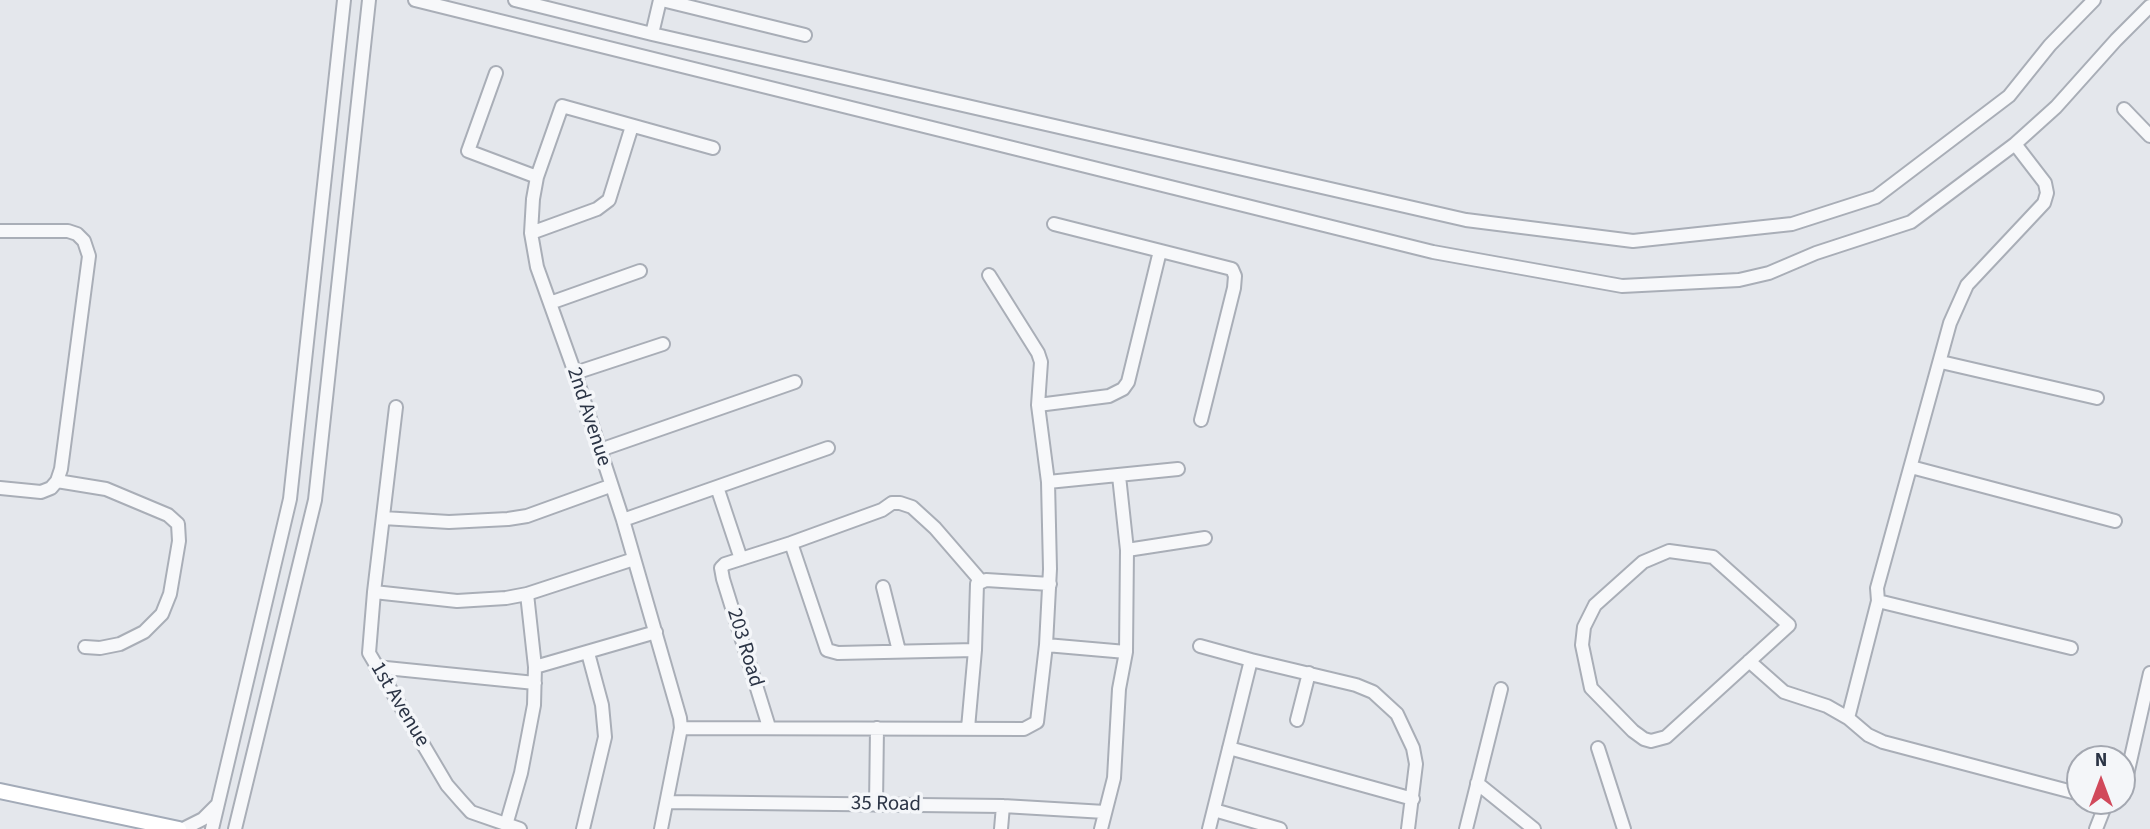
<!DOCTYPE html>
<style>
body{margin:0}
#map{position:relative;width:2150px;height:829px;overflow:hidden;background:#e4e7ec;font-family:"Source Sans 3",sans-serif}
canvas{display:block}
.north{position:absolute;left:2066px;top:745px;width:70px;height:70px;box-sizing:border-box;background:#f4f6f9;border:2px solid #a4a8b1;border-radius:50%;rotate:0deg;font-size:19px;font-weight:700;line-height:28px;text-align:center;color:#2b3445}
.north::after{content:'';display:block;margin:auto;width:24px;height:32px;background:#d1495b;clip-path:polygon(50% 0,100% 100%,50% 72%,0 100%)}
</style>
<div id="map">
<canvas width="2150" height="829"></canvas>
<div class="north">N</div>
</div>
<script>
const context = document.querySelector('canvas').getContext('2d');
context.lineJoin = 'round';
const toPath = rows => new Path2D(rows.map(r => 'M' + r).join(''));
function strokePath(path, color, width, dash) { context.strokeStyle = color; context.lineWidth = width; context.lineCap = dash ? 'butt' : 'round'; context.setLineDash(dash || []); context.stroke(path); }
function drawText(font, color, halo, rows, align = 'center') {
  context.font = font + ' "Source Sans 3",sans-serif'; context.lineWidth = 7; context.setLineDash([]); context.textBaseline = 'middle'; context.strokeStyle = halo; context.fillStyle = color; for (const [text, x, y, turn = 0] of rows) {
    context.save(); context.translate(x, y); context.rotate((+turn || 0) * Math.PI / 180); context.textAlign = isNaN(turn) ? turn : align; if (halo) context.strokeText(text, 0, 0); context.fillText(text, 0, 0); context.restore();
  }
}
const minor = toPath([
 [415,0,1433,252,1622,286,1739,280,1769,273,1816,253,1911,222,2015,144,2056,107,2116,40,2150,6],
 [515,0,652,34,1466,220,1633,241,1792,224,1876,197,2009,96,2050,45,2094,0],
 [662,0,805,35],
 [652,34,660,0],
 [496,73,468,151,537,177],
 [2124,109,2150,136],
 [2015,144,2045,183,2047,193,2044,203,1967,285,1950,323,1877,588,1878,601,2071,648],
 [1054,224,1232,269,1235,276,1234,288,1201,420],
 [0,231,68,231,77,234,84,241,89,256,61,469,57,481,51,488,41,492,0,488],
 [531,233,597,209,609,200,632,126],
 [550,303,640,271],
 [1941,362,2097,398],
 [575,373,663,344],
 [1038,405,1109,396,1123,389,1128,382,1160,251],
 [396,407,374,592,369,653,447,785,461,801,471,812,520,829],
 [600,450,795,382],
 [1911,467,2115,521],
 [57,481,106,489,168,515,178,524,179,541,170,594,162,614,144,632,120,644,100,648,85,647],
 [1048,482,1178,469],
 [717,487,741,559],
 [383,518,449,522,508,519,527,516,610,486],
 [623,520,828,448],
 [791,543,827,650,838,653,975,650],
 [1127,550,1205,538],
 [1669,551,1713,557,1789,625,1666,737,1651,741,1644,739,1633,731,1591,688,1582,645,1584,627,1595,605,1643,562,1669,551],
 [883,587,899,651],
 [374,592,457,601,506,598,527,594,634,559],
 [1046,645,1126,652],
 [1200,646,1251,660,1209,829],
 [1251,660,1356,685,1373,692,1397,714,1413,748,1416,764,1408,829],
 [1749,661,1784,692,1827,706,1848,718,1868,735,1883,742,2080,794],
 [376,667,535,683],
 [535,667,656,632],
 [1848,718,1878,601],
 [1297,720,1309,673],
 [769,727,723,579,721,568,725,564,791,543,882,510,892,503,900,503,912,507,935,528,980,580],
 [681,728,1024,729,1037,722,1046,645,1050,569,1048,482,1038,405,1041,362,1038,353,989,275],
 [968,728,975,650,977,584,986,580,1050,584],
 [1229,748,1413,799],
 [1598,748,1624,829],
 [1477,783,1534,829],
 [2122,783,2127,775,2150,673],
 [667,802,1003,806,1105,812],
 [876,805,877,728],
 [1214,810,1280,829],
 [506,825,521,773,534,705,535,667,527,594],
 [183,829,203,819,218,804],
 [212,829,290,499,344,0],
 [235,829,315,500,369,0],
 [583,829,605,737,602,705,588,653],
 [661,829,681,728,680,718,623,520,575,373,537,267,531,233,533,199,537,177,562,106,713,148],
 [1001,829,1003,806],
 [1101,829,1114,778,1119,689,1126,652,1127,550,1119,476],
 [1466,829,1501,689],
 [2096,829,2107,801]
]);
const major = toPath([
 [0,791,179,829]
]);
strokePath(minor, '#a9aeb7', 16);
strokePath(major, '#a3abb8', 18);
strokePath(minor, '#f7f8fa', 12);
strokePath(major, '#fff', 14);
drawText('21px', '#2b3445', '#f4f6f9', [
 ["2nd Avenue",588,417,72],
 ["203 Road",744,648,73],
 ["1st Avenue",399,705,59],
 ["35 Road",886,805,1]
]);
</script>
